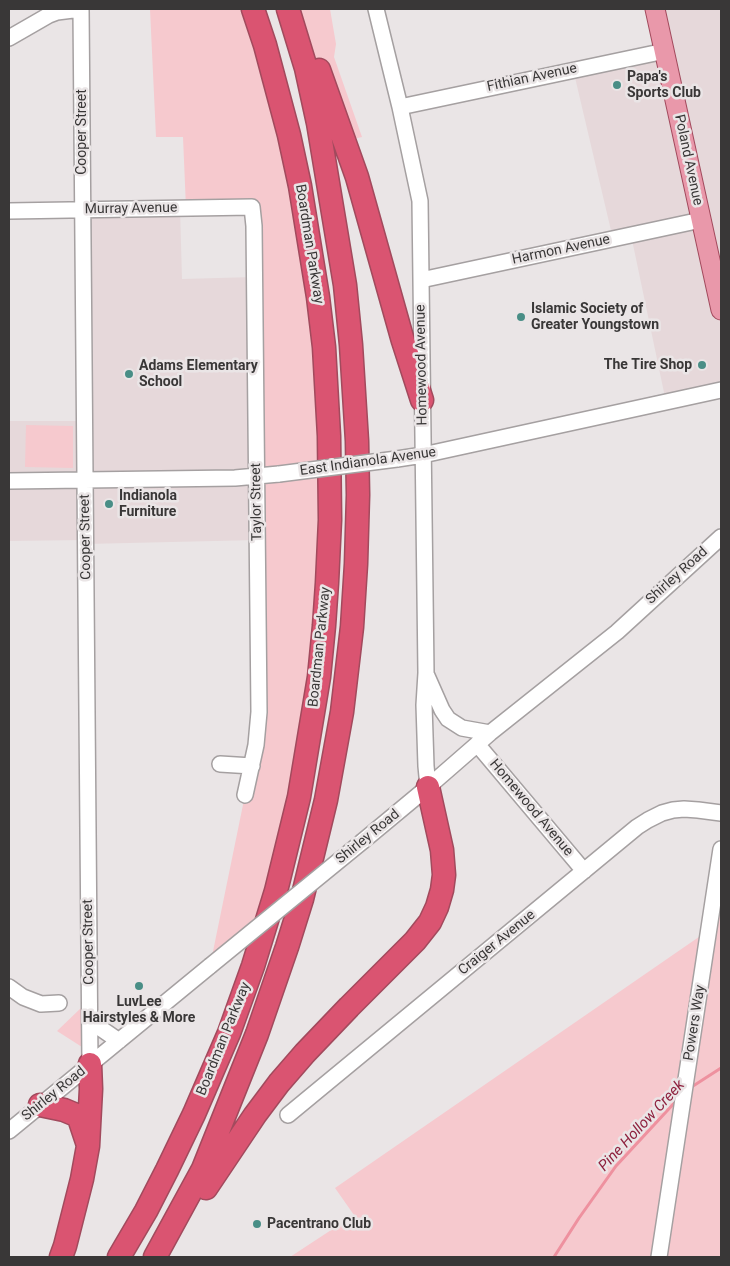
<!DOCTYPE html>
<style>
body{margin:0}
#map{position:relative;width:730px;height:1266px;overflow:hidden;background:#eae5e6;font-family:Roboto,sans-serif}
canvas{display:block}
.frame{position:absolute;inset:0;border:10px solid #393737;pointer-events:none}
</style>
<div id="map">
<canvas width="730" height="1266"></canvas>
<div class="frame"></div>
</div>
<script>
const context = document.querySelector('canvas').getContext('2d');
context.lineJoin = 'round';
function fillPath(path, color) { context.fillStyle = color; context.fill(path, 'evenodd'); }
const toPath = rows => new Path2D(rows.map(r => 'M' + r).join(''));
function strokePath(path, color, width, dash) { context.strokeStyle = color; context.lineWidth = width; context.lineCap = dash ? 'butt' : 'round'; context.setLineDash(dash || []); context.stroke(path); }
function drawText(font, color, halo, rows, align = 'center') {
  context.font = font + ' Roboto,sans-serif'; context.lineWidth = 5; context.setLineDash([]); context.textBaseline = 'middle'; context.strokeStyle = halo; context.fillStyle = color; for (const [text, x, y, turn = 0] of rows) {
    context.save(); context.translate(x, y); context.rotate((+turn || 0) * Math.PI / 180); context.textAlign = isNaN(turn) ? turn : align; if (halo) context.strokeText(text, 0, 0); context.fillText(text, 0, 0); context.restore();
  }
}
fillPath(toPath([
 [655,9,721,9,721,390,666,402,631,235,613,239,573,69,664,51],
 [180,208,182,279,254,277,257,540,86,544,85,540,9,541,9,421,84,421,83,210]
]), '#e6d8da');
fillPath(toPath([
 [150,9,253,9,310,241,327,583,268,917,210,966,245,795,252,766,252,207,186,208,183,137,156,137],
 [291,9,330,9,336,44,334,57,362,137,344,141],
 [26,425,73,426,73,468,25,467],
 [721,849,721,1257,290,1257,354,1215,335,1188,709,930],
 [82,1007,82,1047,57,1031]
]), '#f6c9ce');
strokePath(toPath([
 [690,1088,721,1068],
 [554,1257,579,1218,616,1166,678,1099]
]), '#ee919f', 3);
const minor = toPath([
 [81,9,90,1064],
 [376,9,400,107,420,201,426,673,424,705,426,766,428,787],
 [9,38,49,15,57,12,81,9],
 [400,107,665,51],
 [9,211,252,207,254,226,259,712,256,745,245,795],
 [421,280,701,220],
 [397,459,423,455,721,390],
 [9,481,235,478,279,474],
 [427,676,442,710,448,719,462,728,490,733],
 [477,744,584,871],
 [220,764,252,766],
 [363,841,428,787,490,733,617,632,721,537],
 [9,987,23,997,41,1004,59,1003],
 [90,1021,119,1041],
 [288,1115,637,827,648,820,662,813,673,810,684,809,698,810,721,813],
 [9,1131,210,966],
 [659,1257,721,849]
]);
const major = toPath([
 [655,9,721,310]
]);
const highway = toPath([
 [319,70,357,177,403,341,422,400],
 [40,1105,64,1110,76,1115,79,1118,87,1142],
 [206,1188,255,1115,279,1083,305,1053,349,1007,415,941,430,922,437,907,442,890,444,875,442,850,428,787],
 [61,1257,65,1246,82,1179,88,1146,91,1089,90,1064],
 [119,1257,146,1211,167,1170,194,1114,229,1033,253,966,276,891,299,797,319,677,324,626,327,583,330,520,329,436,324,347,318,297,300,186,289,135,265,45,253,9],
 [155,1257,203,1169,257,1034,287,947,302,899,326,800,342,712,352,627,356,564,358,495,357,441,351,345,345,285,318,123,306,68,288,9]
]);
strokePath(minor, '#a5a0a1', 18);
strokePath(major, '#a24a5d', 21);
strokePath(highway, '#a24a5d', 25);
strokePath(minor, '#fff', 15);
strokePath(major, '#e998aa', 19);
strokePath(highway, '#da5471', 22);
const minorBridge = toPath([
 [279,474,397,459],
 [210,966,363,841]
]);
strokePath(minorBridge, '#a5a0a1', 18, []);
strokePath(minorBridge, '#fff', 15);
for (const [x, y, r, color] of [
 [617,85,5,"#498e86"],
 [521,317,5,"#498e86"],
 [702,365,5,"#498e86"],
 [129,374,5,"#498e86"],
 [109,504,5,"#498e86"],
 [139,986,5,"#498e86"],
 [257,1224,5,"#498e86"]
]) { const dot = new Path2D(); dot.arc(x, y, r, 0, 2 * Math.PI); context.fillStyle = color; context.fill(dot); strokePath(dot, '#eae5e6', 2); }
drawText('bold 14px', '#393737', '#eae5e6', [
 ["Papa's",627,77],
 ["Sports Club",627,93],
 ["Islamic Society of",531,309],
 ["Greater Youngstown",531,325],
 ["The Tire Shop",692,365,"right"],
 ["Adams Elementary",139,366],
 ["School",139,382],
 ["Indianola",119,496],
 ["Furniture",119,512],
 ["LuvLee",139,1002,"center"],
 ["Hairstyles & More",139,1018,"center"],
 ["Pacentrano Club",267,1224]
], 'left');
drawText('14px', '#393737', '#eae5e6', [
 ["Fithian Avenue",532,78,-12],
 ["Cooper Street",82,132,-90],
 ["Poland Avenue",688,160,78],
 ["Murray Avenue",131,209,-1],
 ["Boardman Parkway",309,244,81],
 ["Harmon Avenue",561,250,-12],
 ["Homewood Avenue",422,365,-91],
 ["East Indianola Avenue",368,462,-8],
 ["Taylor Street",257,502,-91],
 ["Cooper Street",86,537,-91],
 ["Shirley Road",677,576,-42],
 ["Boardman Parkway",320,647,-84],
 ["Homewood Avenue",531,808,50],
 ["Shirley Road",368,837,-39],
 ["Cooper Street",89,942,-91],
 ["Craiger Avenue",497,943,-39],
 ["Powers Way",695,1023,-81],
 ["Boardman Parkway",224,1039,-68],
 ["Shirley Road",54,1094,-39]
]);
drawText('italic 15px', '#8e213e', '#eae5e6', [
 ["Pine Hollow Creek",642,1126,-47]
]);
</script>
